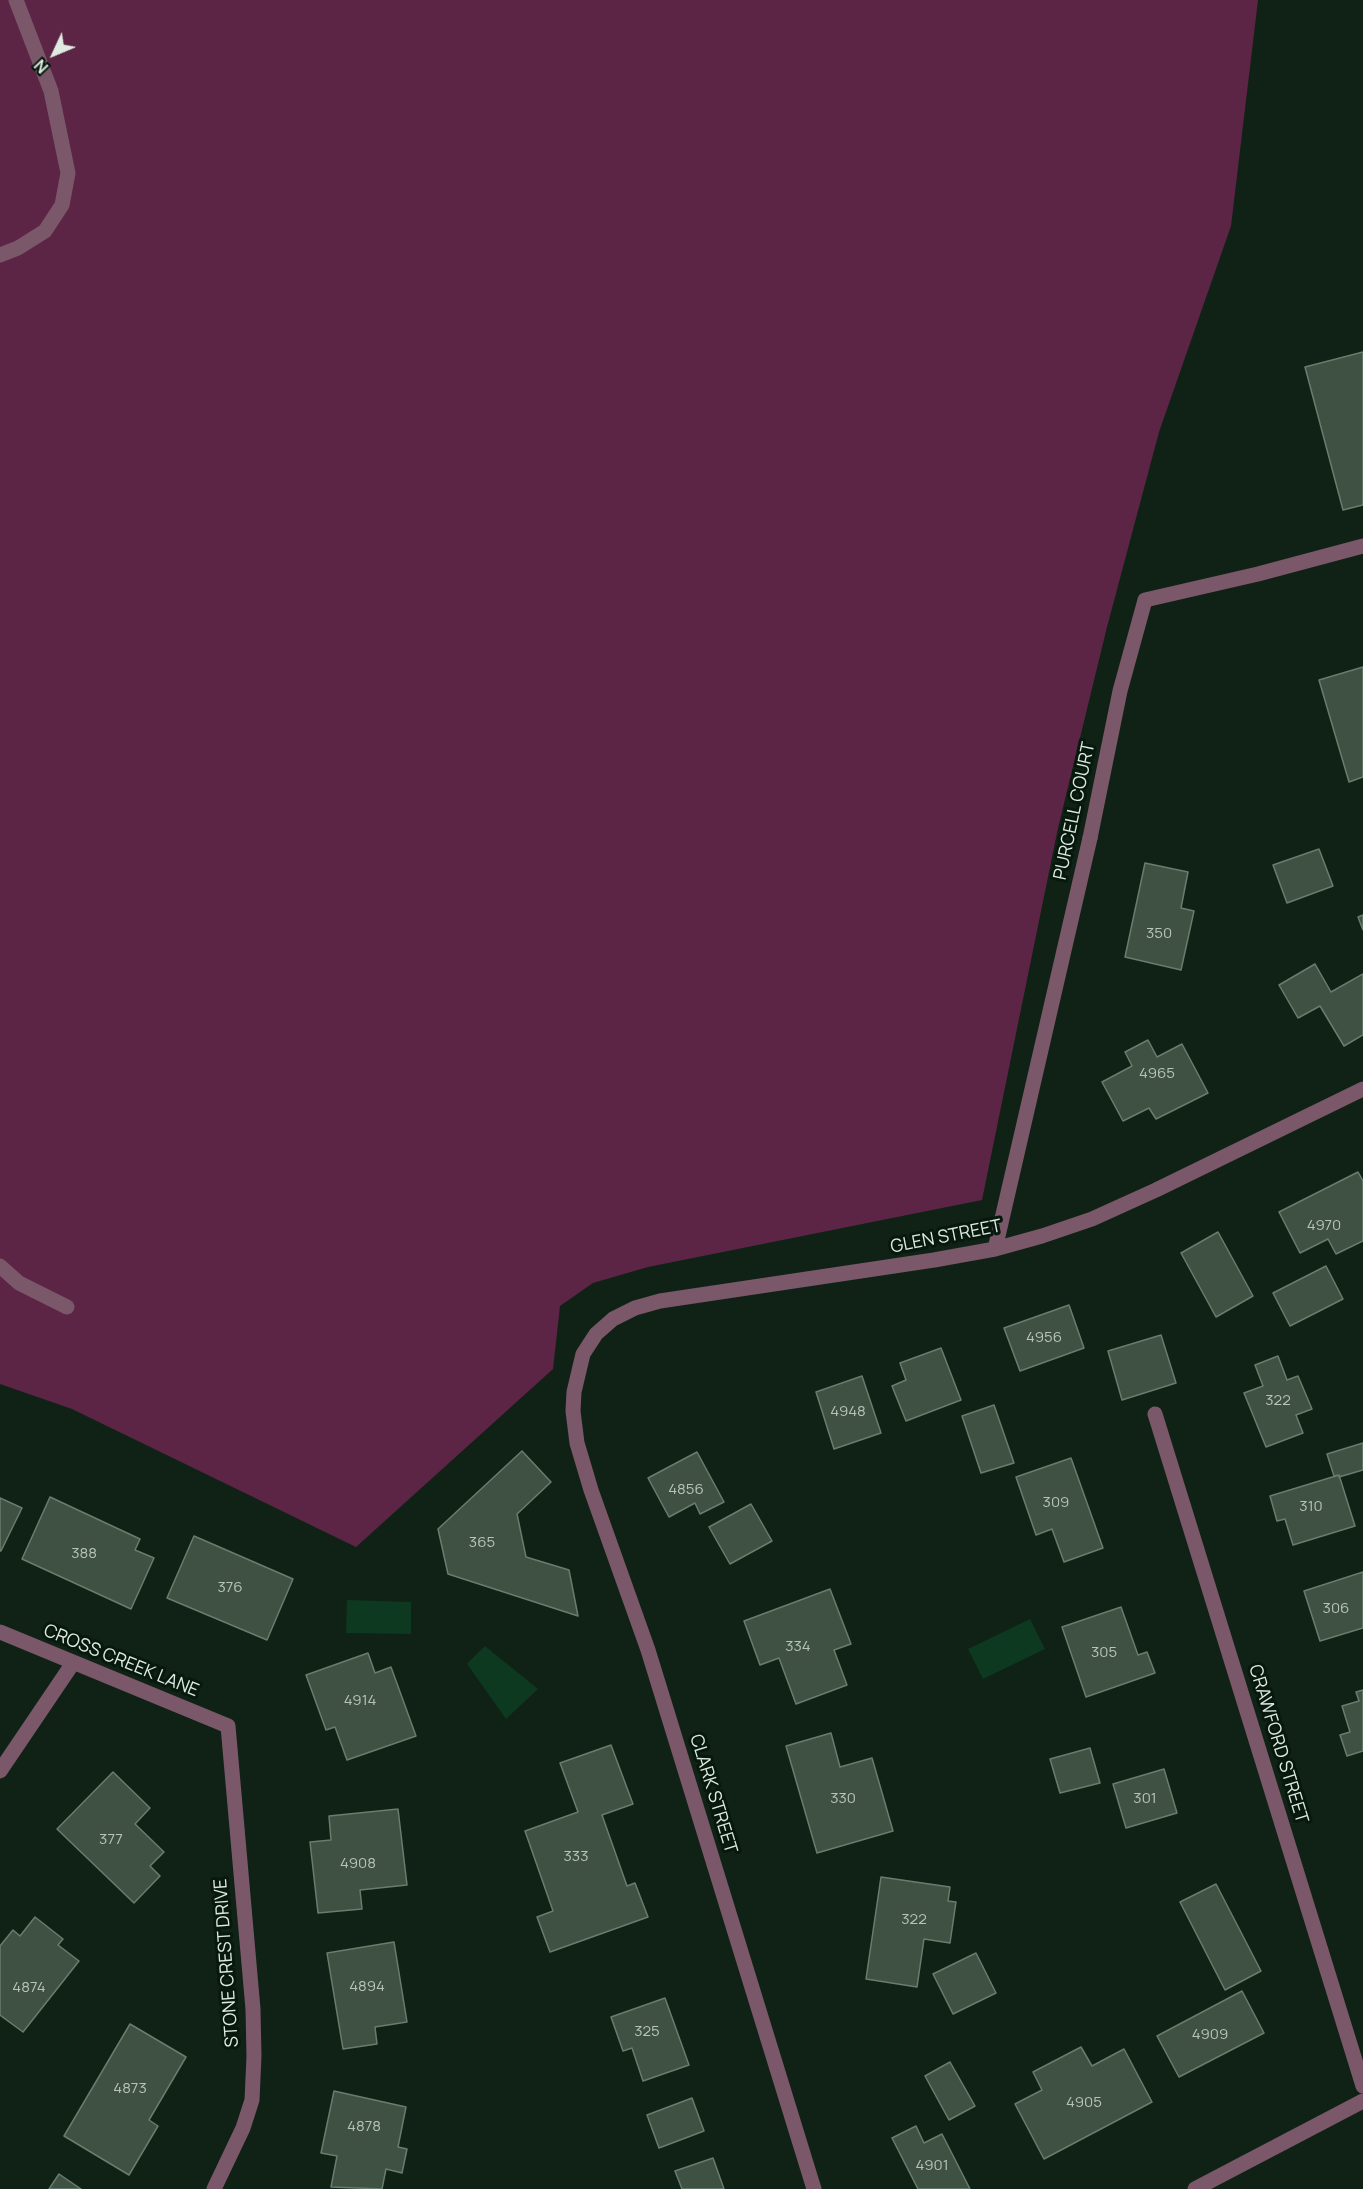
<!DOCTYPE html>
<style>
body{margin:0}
#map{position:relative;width:1363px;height:2189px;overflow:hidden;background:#102216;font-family:Manrope,sans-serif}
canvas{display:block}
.north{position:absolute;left:24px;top:24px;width:60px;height:60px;-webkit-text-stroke:4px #07180d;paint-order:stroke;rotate:226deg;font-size:16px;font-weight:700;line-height:24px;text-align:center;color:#dfeae2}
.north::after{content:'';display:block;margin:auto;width:21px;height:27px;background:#dfeae2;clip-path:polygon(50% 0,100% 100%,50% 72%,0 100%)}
</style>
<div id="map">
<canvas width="1363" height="2189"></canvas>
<div class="north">N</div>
</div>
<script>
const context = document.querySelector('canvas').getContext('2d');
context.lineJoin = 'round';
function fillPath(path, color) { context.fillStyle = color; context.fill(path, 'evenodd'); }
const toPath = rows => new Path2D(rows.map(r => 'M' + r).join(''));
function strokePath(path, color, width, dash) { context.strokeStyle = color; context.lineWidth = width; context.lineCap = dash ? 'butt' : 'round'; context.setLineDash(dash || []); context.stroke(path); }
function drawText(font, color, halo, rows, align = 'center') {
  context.font = font + ' Manrope,sans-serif'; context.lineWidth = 6; context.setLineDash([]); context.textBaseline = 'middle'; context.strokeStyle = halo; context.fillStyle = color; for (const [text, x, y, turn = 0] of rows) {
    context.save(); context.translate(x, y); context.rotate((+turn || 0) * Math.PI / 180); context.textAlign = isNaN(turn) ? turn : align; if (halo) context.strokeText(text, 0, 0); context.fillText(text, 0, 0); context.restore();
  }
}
fillPath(toPath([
 [0,0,1258,0,1231,226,1159,432,1107,627,1058,828,982,1200,648,1267,593,1283,560,1306,553,1369,356,1547,72,1409,0,1384]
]), '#5c2545');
fillPath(toPath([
 [347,1600,411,1602,411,1634,346,1633],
 [1030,1619,1045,1649,983,1679,968,1649],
 [485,1646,538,1689,506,1719,467,1664]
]), '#0c391f');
const building = toPath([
 [1363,352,1363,505,1343,510,1305,367,1363,352],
 [1363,667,1363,777,1349,782,1319,680,1363,667],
 [1319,849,1333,886,1287,903,1273,865,1319,849],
 [1145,863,1188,872,1181,908,1194,911,1181,970,1125,957,1145,863],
 [1363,915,1363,930,1358,917,1363,915],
 [1315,964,1331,992,1363,974,1363,1035,1344,1046,1320,1006,1298,1018,1279,985,1315,964],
 [1148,1040,1157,1057,1182,1044,1208,1093,1156,1119,1149,1108,1123,1121,1102,1082,1132,1066,1125,1052,1148,1040],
 [1358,1172,1363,1181,1363,1241,1336,1254,1328,1239,1300,1253,1279,1212,1358,1172],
 [1218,1232,1253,1296,1216,1317,1181,1253,1218,1232],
 [1326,1266,1343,1299,1290,1326,1273,1293,1326,1266],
 [1069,1305,1084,1348,1020,1371,1004,1328,1069,1305],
 [1161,1335,1176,1383,1122,1400,1108,1351,1161,1335],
 [941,1348,961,1400,906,1421,892,1386,906,1380,900,1363,941,1348],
 [1278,1356,1287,1380,1298,1376,1312,1409,1296,1415,1303,1433,1266,1447,1244,1393,1263,1386,1255,1365,1278,1356],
 [862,1376,881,1433,834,1449,816,1392,862,1376],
 [994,1405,1014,1463,981,1473,962,1416,994,1405],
 [1363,1443,1363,1470,1339,1477,1339,1475,1334,1476,1327,1454,1363,1443],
 [522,1451,551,1482,517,1514,526,1557,569,1570,578,1616,448,1574,438,1529,522,1451],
 [697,1452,724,1502,700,1514,695,1503,669,1517,648,1478,697,1452],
 [1071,1458,1103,1548,1064,1562,1052,1529,1036,1535,1016,1477,1071,1458],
 [1339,1475,1355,1526,1293,1545,1285,1519,1277,1521,1270,1496,1339,1475],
 [50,1497,140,1539,135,1550,154,1558,131,1609,22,1559,50,1497],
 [0,1498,22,1508,1,1551,0,1551,0,1498],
 [751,1504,772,1541,730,1564,709,1527,751,1504],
 [194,1536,293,1579,267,1640,167,1598,194,1536],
 [1363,1572,1363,1628,1320,1641,1304,1591,1363,1572],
 [830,1589,851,1644,834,1650,847,1685,796,1704,779,1658,760,1665,744,1621,830,1589],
 [1121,1607,1138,1655,1147,1652,1155,1673,1086,1697,1062,1627,1121,1607],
 [368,1653,375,1673,391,1667,416,1736,347,1760,335,1727,326,1730,306,1675,368,1653],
 [1363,1690,1363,1751,1347,1756,1340,1735,1350,1732,1342,1706,1359,1701,1356,1692,1363,1690],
 [831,1733,840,1767,872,1758,893,1831,817,1853,786,1746,831,1733],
 [611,1745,633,1804,602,1815,627,1886,635,1883,648,1917,550,1952,537,1917,553,1911,525,1831,578,1812,560,1763,611,1745],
 [1090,1748,1100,1783,1060,1793,1050,1759,1090,1748],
 [1164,1769,1177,1813,1126,1828,1113,1784,1164,1769],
 [113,1772,150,1808,135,1824,164,1852,150,1866,160,1876,134,1903,57,1829,113,1772],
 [398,1809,407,1885,360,1890,362,1909,318,1913,310,1842,331,1840,329,1816,398,1809],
 [881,1877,950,1887,948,1901,956,1902,950,1943,924,1939,917,1987,866,1979,881,1877],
 [1216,1884,1261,1971,1225,1990,1180,1902,1216,1884],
 [35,1917,63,1939,58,1945,79,1961,23,2032,0,2015,0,1946,13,1930,20,1936,35,1917],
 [394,1942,407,2022,375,2027,377,2044,343,2049,327,1953,394,1942],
 [976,1953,996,1993,953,2014,933,1974,976,1953],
 [1242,1991,1264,2033,1179,2077,1157,2036,1242,1991],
 [665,1998,689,2065,643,2081,632,2048,623,2051,611,2017,665,1998],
 [130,2024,186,2057,149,2120,158,2126,129,2175,64,2136,130,2024],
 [1081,2047,1092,2066,1124,2049,1152,2102,1044,2159,1015,2104,1042,2090,1033,2072,1081,2047],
 [950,2062,975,2106,949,2120,925,2076,950,2062],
 [334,2091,406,2107,398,2147,407,2149,402,2173,386,2169,382,2189,331,2187,337,2156,321,2153,334,2091],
 [692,2098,704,2131,659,2148,647,2115,692,2098],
 [916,2126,924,2143,942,2134,970,2189,918,2189,892,2138,916,2126],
 [713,2158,724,2189,682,2189,675,2171,713,2158],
 [59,2174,81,2189,49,2189,59,2174]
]);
fillPath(building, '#3e5143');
strokePath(building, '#697d6e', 1.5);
strokePath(toPath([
 [0,255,18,248,45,231,62,205,68,173,51,91,16,0],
 [1090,838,1120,691,1145,600,1258,574,1363,546],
 [0,1266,19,1283,67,1307]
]), '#7a5869', 15);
strokePath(toPath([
 [995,1249,1090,838],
 [1155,1414,1363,2086],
 [0,1632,228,1726,253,2009,254,2056,252,2100,243,2128,214,2189],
 [0,1771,73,1663],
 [814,2189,648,1650,591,1490,577,1443,573,1411,574,1392,583,1354,596,1334,613,1319,635,1308,660,1301,934,1260,995,1249,1042,1236,1092,1219,1156,1190,1363,1089]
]), '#7a5869', 15);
strokePath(toPath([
 [1195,2189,1363,2101]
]), '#7a5869', 15);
drawText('15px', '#b7c4ba', null, [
 ["350",1159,934],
 ["4965",1157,1074],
 ["4970",1324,1226],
 ["4956",1044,1338],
 ["322",1278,1401],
 ["4948",848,1412],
 ["4856",686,1490],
 ["309",1056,1503],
 ["310",1311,1507],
 ["365",482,1543],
 ["388",84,1554],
 ["376",230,1588],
 ["306",1336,1609],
 ["334",798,1647],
 ["305",1104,1653],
 ["4914",360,1701],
 ["330",843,1799],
 ["301",1145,1799],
 ["377",111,1840],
 ["333",576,1857],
 ["4908",358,1864],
 ["322",914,1920],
 ["4894",367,1987],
 ["4874",29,1988],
 ["325",647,2032],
 ["4909",1210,2035],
 ["4873",130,2089],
 ["4905",1084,2103],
 ["4878",364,2127],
 ["4901",932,2166]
]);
drawText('18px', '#dfeae2', '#07180d', [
 ["PURCELL COURT",1075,811,-78],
 ["GLEN STREET",946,1237,-11],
 ["CROSS CREEK LANE",121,1661,22],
 ["CRAWFORD STREET",1278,1744,73],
 ["CLARK STREET",713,1794,73],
 ["STONE CREST DRIVE",227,1963,-94]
]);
</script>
